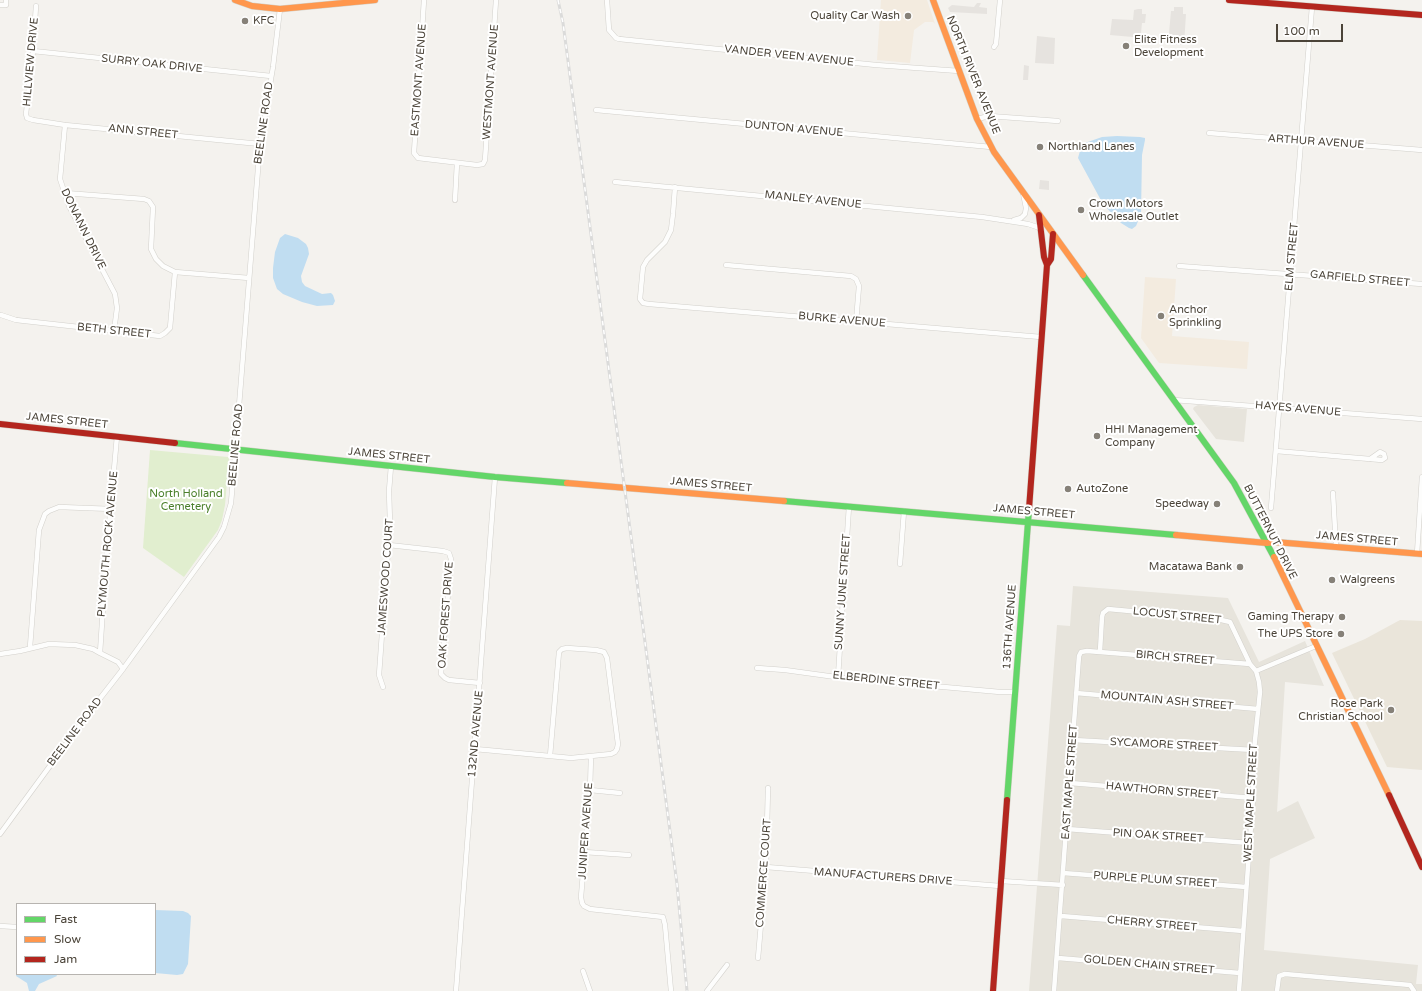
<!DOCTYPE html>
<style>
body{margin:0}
#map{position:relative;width:1422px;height:991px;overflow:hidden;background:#f4f2ee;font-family:"Varela Round",sans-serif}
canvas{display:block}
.legend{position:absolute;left:16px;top:903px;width:140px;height:72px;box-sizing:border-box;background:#fff;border:1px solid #b7b4b0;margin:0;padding:5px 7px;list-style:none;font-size:12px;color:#4b4439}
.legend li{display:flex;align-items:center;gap:8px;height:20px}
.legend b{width:20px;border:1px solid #b7b4b0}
.scale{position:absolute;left:1276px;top:24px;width:67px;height:18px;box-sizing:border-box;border:2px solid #4b4439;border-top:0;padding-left:5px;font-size:12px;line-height:14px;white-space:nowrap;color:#4b4439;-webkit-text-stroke:3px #fff;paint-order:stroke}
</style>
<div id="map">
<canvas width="1422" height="991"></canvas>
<ul class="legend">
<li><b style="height:5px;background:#63d668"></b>Fast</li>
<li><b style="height:5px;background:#ff974d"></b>Slow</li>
<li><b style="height:5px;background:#b3261e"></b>Jam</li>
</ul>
<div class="scale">100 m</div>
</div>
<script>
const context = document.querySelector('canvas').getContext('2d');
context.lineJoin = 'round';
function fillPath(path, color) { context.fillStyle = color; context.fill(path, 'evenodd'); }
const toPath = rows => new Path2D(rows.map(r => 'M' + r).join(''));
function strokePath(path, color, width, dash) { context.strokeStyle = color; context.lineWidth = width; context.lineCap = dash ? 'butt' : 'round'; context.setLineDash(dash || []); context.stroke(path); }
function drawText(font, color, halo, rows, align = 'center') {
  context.font = font + ' "Varela Round",sans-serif'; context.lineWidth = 4; context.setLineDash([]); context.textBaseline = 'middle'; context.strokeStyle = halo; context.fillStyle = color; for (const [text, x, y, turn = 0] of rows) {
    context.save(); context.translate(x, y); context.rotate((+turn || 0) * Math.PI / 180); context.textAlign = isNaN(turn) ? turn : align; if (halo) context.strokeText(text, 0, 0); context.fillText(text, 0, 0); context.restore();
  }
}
fillPath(toPath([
 [1198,405,1247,409,1244,442,1216,439,1193,409,1194,407],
 [1073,586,1228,598,1259,662,1305,641,1324,686,1285,682,1277,812,1298,801,1315,838,1270,859,1264,950,1418,965,1416,984,1422,984,1422,991,1029,991,1057,625,1070,626]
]), '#e7e4dc');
fillPath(toPath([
 [881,0,927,0,935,24,933,22,925,22,914,30,910,63,877,60],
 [1145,277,1176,279,1172,336,1249,342,1247,369,1159,363,1141,338]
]), '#f3ebdf');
fillPath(toPath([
 [1400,620,1422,621,1422,770,1387,767,1332,653,1365,639]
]), '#eae5da');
fillPath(toPath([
 [150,450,228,457,229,459,225,505,222,520,218,530,184,577,143,548]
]), '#e1eecf');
fillPath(toPath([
 [977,3,981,3,979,7,987,8,987,14,950,12,948,8,952,5,974,7],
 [1174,7,1183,7,1183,14,1186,14,1184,45,1168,44,1171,11,1174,11],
 [1138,9,1142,9,1142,14,1146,14,1145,23,1142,23,1141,33,1145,34,1144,38,1110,35,1112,19,1133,20,1134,10],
 [1037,36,1055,38,1054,64,1035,63],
 [1024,65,1029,66,1028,80,1023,80],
 [1040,180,1049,181,1049,190,1039,189]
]), '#e6e3df');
fillPath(toPath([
 [1117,136,1140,137,1145,138,1145,140,1142,155,1141,214,1136,226,1132,229,1129,228,1121,223,1103,204,1078,158,1082,144,1102,137],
 [285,234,298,238,306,244,308,248,309,254,301,276,302,282,305,286,322,294,331,293,333,295,335,301,333,305,317,306,302,302,283,294,277,289,273,278,273,268,275,252,280,238],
 [155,910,183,911,188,913,191,916,188,964,183,974,177,975,155,973],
 [17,971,17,974,56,974,57,976,39,984,35,991,29,991,27,983,16,976]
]), '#c0ddf1');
const street = toPath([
 [424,0,414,153,418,158,477,165,483,164,485,160,496,0],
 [607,0,609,30,616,38,619,39,876,65,959,71],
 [0,5,6,5,6,0],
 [36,6,33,51,26,114,27,118,33,120,65,125,260,144],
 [994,47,996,44,1000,0],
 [33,51,271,76],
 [596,110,991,147],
 [977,119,989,116,1058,121],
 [65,125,60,179,69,206,115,294,117,308,114,331],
 [1209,133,1422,150],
 [615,182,982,217,1028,224,1040,228],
 [675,187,673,214,671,230,665,242,647,260,643,267,640,299,643,303,649,304,1041,337],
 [65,193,144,199,149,201,153,207,151,249,156,259,163,266,175,272,249,278],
 [455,200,457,163],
 [1014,220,1021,218,1025,214,1026,208,1023,193],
 [726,265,851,276,856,279,859,286,856,322],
 [1179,266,1422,284],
 [1,315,16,320,160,336,165,333,170,328,175,272],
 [1174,400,1422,419],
 [1276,451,1382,460,1385,458,1384,454,1380,452,1370,459],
 [1333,493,1336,547],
 [1271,508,1312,7],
 [389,545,443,551,449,553,451,559,441,674,445,678,449,680,480,683],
 [1417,554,1422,477],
 [900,564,904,511],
 [30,647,39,530,45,514,49,511,59,507,112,509],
 [1100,651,1102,617,1103,613,1108,609,1217,619,1230,622,1250,664,1256,671,1259,682,1260,692,1254,750,1253,798,1239,991],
 [100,653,107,548,117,436],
 [0,654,20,651,49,644,75,645,93,649,100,653,118,662,123,669],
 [757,668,785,670,843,678,1000,692,1015,692],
 [1256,671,1316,646],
 [838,677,849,506],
 [383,687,379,675,390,523,389,491,391,466],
 [1076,693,1258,709],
 [1073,740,1254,750],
 [475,749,550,756,571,758,611,754,615,752,617,749,618,744,607,658,604,652,596,650,567,648,562,649,559,652,550,756],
 [591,756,590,790,581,897,582,903,584,906,590,909,663,917,665,925,671,991],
 [1070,783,1253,798],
 [590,790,620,793],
 [1067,829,1249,843],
 [0,834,91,710,123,669,219,537,224,527,231,503,235,456,260,144,273,67,280,9],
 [584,852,629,855],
 [766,867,1000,886],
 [1063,873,1246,887],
 [1001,881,1063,885],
 [1061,916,1243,931],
 [0,926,17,927],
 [758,958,766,867,768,788],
 [1058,958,1240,973],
 [583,971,590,991],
 [456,991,495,477],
 [707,991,727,965],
 [1054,991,1079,656,1081,652,1087,651,1250,664],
 [1277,991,1279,976,1285,974,1410,985,1414,991]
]);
const fast = toPath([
 [1083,275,1234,483,1274,557],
 [175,443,495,477,567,483],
 [784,501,1176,535],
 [1007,800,1029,509]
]);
const slow = toPath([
 [235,0,252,6,280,9,375,0],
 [933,0,977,119,994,152,1083,275],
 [567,483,784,501],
 [1176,535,1267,543,1275,542,1422,554],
 [1274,557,1389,795]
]);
const jam = toPath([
 [1229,0,1422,15],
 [1047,265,1051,259,1053,234],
 [0,424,175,443],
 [1029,509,1047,265,1044,257,1039,215],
 [1389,795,1422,867],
 [993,991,1007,800]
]);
strokePath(street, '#d2d0cb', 5.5);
strokePath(fast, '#d3cfc5', 7);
strokePath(slow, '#d3cfc5', 7);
strokePath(jam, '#d3cfc5', 7);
strokePath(street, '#fdfdfc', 4.5);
strokePath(fast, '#63d668', 6);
strokePath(slow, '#ff974d', 6);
strokePath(jam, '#b3261e', 6);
const rail = toPath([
 [558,0,563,23,677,884,687,991]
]);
strokePath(rail, '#dbdbda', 3);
strokePath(rail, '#fff', 1.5, [4.5]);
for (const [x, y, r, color] of [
 [908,16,4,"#868178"],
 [245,21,4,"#868178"],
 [1126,46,4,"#868178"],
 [1040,147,4,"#868178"],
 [1081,210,4,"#868178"],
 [1161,316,4,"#868178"],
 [1097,436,4,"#868178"],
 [1068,489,4,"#868178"],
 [1217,504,4,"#868178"],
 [1240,567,4,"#868178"],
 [1332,580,4,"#868178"],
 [1342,617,4,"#868178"],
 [1341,634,4,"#868178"],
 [1391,710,4,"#868178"]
]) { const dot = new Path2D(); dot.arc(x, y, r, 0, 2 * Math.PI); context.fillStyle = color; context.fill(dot); strokePath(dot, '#fff', 1.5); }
drawText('11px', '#4b4439', '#fff', [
 ["Quality Car Wash",900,16,"right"],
 ["KFC",253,21],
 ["Elite Fitness",1134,40],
 ["Development",1134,53],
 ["Northland Lanes",1048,147],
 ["Crown Motors",1089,204],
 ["Wholesale Outlet",1089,217],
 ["Anchor",1169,310],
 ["Sprinkling",1169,323],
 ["HHI Management",1105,430],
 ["Company",1105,443],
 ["AutoZone",1076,489],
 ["Speedway",1209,504,"right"],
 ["Macatawa Bank",1232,567,"right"],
 ["Walgreens",1340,580],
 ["Gaming Therapy",1334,617,"right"],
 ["The UPS Store",1333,634,"right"],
 ["Rose Park",1383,704,"right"],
 ["Christian School",1383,717,"right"]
], 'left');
drawText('11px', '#4b4439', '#fff', [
 ["VANDER VEEN AVENUE",789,56,6],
 ["HILLVIEW DRIVE",31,62,-85],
 ["SURRY OAK DRIVE",152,64,6],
 ["NORTH RIVER AVENUE",973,75,68],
 ["EASTMONT AVENUE",419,80,-86],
 ["WESTMONT AVENUE",491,82,-86],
 ["BEELINE ROAD",264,123,-82],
 ["DUNTON AVENUE",794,129,5],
 ["ANN STREET",143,132,6],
 ["ARTHUR AVENUE",1316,142,4],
 ["MANLEY AVENUE",813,200,6],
 ["DONANN DRIVE",83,229,64],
 ["ELM STREET",1292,257,-85],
 ["GARFIELD STREET",1360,279,5],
 ["BURKE AVENUE",842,320,5],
 ["BETH STREET",114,331,6],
 ["HAYES AVENUE",1298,409,5],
 ["JAMES STREET",67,421,6],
 ["BEELINE ROAD",236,445,-85],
 ["JAMES STREET",389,456,6],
 ["JAMES STREET",711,485,5],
 ["JAMES STREET",1034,512,5],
 ["BUTTERNUT DRIVE",1270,532,63],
 ["JAMES STREET",1357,539,5],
 ["PLYMOUTH ROCK AVENUE",108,544,-85],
 ["JAMESWOOD COURT",386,577,-86],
 ["SUNNY JUNE STREET",843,592,-86],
 ["OAK FOREST DRIVE",446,615,-86],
 ["LOCUST STREET",1177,616,6],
 ["136TH AVENUE",1010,627,-86],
 ["BIRCH STREET",1175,658,5],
 ["ELBERDINE STREET",886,681,6],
 ["MOUNTAIN ASH STREET",1167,701,5],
 ["BEELINE ROAD",75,732,-53],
 ["132ND AVENUE",476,734,-85],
 ["SYCAMORE STREET",1164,745,3],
 ["EAST MAPLE STREET",1070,782,-86],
 ["HAWTHORN STREET",1162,791,5],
 ["WEST MAPLE STREET",1251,803,-87],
 ["JUNIPER AVENUE",586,831,-86],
 ["PIN OAK STREET",1158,836,4],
 ["COMMERCE COURT",764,873,-86],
 ["MANUFACTURERS DRIVE",883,877,4],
 ["PURPLE PLUM STREET",1155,880,4],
 ["CHERRY STREET",1152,924,5],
 ["GOLDEN CHAIN STREET",1149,965,5]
]);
drawText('11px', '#4a7f2a', '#fff', [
 ["North Holland",186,494],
 ["Cemetery",186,507]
]);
</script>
